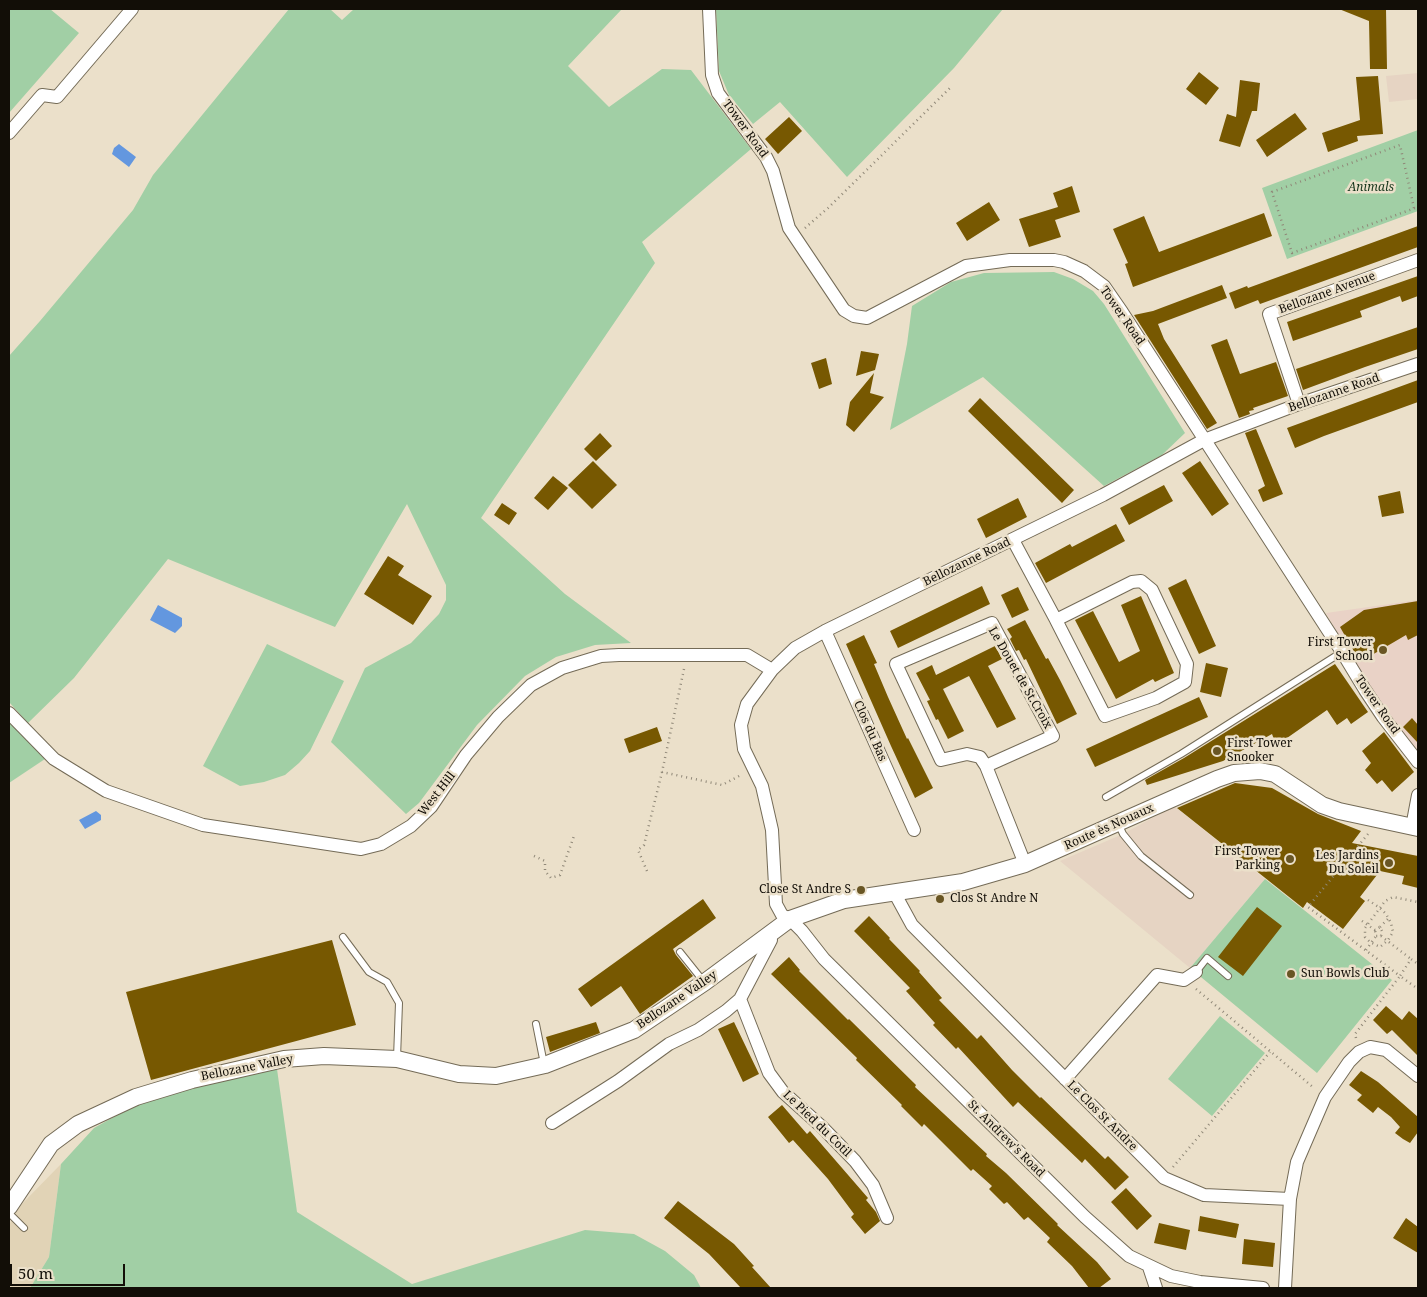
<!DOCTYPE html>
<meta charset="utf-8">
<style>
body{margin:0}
#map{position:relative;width:1427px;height:1297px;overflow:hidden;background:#ebe0ca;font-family:"Noto Serif",serif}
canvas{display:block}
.frame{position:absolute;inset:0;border:10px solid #120e07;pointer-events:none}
.scale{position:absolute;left:10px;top:1264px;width:115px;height:22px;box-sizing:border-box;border:2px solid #120e07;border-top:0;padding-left:6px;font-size:15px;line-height:18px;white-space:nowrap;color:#120e07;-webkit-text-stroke:4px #ebe0ca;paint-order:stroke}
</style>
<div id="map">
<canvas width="1427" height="1297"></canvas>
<div class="frame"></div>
<div class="scale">50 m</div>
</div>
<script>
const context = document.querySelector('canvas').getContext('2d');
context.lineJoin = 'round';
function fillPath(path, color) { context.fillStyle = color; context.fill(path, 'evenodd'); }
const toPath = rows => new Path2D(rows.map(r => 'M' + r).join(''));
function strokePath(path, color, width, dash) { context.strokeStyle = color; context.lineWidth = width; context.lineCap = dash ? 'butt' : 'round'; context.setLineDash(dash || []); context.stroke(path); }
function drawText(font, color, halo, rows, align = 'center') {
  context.font = font + ' "Noto Serif",serif'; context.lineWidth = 5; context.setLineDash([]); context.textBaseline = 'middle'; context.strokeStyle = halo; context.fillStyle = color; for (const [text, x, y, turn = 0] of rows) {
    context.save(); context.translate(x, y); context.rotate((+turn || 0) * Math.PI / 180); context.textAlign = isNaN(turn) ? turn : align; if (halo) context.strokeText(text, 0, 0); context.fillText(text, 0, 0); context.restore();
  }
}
fillPath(toPath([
 [1418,73,1418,99,1389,102,1386,76],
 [1174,806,1265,879,1190,968,1060,861,1123,834]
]), '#e6d4c3');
fillPath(toPath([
 [61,1164,49,1257,30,1288,9,1288,9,1225,19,1207]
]), '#e1d3b6');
fillPath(toPath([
 [1418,600,1418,751,1386,712,1369,688,1326,613]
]), '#e9d2c6');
fillPath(toPath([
 [9,9,50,9,79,33,9,113],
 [289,9,330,9,342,20,354,9,622,9,568,66,609,107,662,69,691,70,751,149,642,242,655,263,481,518,565,594,631,643,595,645,556,657,525,676,477,725,419,803,406,814,331,742,365,668,411,643,439,614,446,600,446,585,407,504,335,627,168,559,74,678,28,723,9,702,9,356,40,321,133,210,153,175],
 [716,9,1003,9,954,68,847,177,780,102,753,124,729,95,719,71],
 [1418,130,1418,211,1287,259,1262,188],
 [1054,272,1073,279,1093,291,1104,304,1185,433,1162,455,1104,486,983,377,890,430,907,344,912,306,951,282,984,273],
 [267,644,344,681,310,751,299,763,285,775,264,782,240,786,203,766],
 [9,721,45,759,9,783],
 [1265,879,1392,980,1317,1073,1190,968],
 [1220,1016,1265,1053,1212,1116,1168,1079],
 [277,1069,297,1212,412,1284,585,1230,634,1234,665,1251,694,1275,701,1288,30,1288,49,1257,61,1164,94,1128,130,1108,196,1084]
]), '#a1cfa5');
fillPath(toPath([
 [119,144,136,157,129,167,112,154,114,148],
 [158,605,182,618,182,626,175,633,150,620],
 [96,811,101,815,101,820,85,829,79,820]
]), '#6397df');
fillPath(toPath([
 [1339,9,1386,9,1387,69,1370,69,1369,21],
 [1199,72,1219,88,1206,105,1186,89],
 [1378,76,1383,134,1357,136,1358,141,1328,152,1322,133,1360,120,1356,77],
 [1240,80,1260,83,1257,111,1252,111,1240,147,1219,141,1227,114,1236,117],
 [1295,113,1307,129,1267,157,1256,140],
 [789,117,802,131,778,154,765,139],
 [1072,186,1080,212,1055,220,1061,237,1029,247,1019,219,1058,207,1053,193],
 [989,202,1000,220,967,241,956,223],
 [1264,213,1272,236,1133,287,1125,264,1128,263,1113,229,1144,216,1159,252],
 [1418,226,1418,247,1260,304,1258,300,1235,309,1229,293,1247,286,1248,288],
 [1418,276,1418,296,1402,302,1400,296,1360,311,1362,317,1293,341,1287,322],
 [1222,285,1227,298,1158,324,1164,339,1217,423,1207,429,1134,315,1153,311],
 [1418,327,1418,349,1365,367,1303,390,1296,369],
 [1227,339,1240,374,1276,362,1288,396,1253,408,1254,410,1249,411,1250,414,1239,418,1211,345],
 [861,351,879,354,875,370,856,376],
 [826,358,832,384,819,389,811,363],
 [874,373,870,393,884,397,854,432,846,425,850,402],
 [1418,380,1418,402,1324,436,1295,448,1287,428],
 [980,398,1074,490,1062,503,968,411],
 [1256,429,1283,494,1263,502,1258,490,1265,486,1245,433],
 [600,433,612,446,596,461,584,449],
 [593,461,617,485,592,509,568,485],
 [1200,461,1229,504,1212,516,1182,473],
 [553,476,568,488,548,510,534,498],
 [1164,485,1173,501,1129,525,1120,508],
 [1400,491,1404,513,1382,517,1378,496],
 [1018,498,1027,517,986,538,977,519],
 [502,503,517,513,509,525,494,515],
 [1116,524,1125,541,1046,583,1035,563,1070,544,1072,547],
 [388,556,404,566,398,575,432,596,413,625,364,594],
 [1186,579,1216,646,1199,654,1168,588],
 [982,586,990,604,898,648,890,631],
 [1018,587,1029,610,1012,618,1001,595],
 [1141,596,1174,673,1155,682,1153,679,1116,699,1075,620,1093,611,1119,662,1140,651,1121,605],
 [1418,601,1418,635,1408,640,1406,635,1360,662,1340,627,1364,610],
 [1025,620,1046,659,1048,658,1060,680,1077,714,1057,724,1026,659,1024,660,1019,650,1016,651,1010,639,1012,637,1007,629],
 [864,635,877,663,874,664,888,697,907,739,908,738,933,788,915,798,891,746,846,644],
 [995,646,1002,659,988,666,1016,719,997,728,969,676,943,689,964,731,948,739,938,719,936,720,927,701,930,700,916,673,932,665,936,675],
 [1206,663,1228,668,1221,697,1200,692],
 [1335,664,1368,712,1351,724,1347,718,1337,725,1327,710,1287,738,1275,742,1272,734,1223,761,1147,785,1145,780,1184,758],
 [1199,697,1208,717,1095,767,1086,749],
 [1412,718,1418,725,1418,743,1403,727],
 [657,727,662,741,629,753,624,739],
 [1384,732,1414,772,1392,792,1382,780,1377,784,1365,770,1371,763,1362,751],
 [1235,783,1272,788,1318,814,1361,831,1352,843,1418,856,1418,888,1402,884,1404,876,1380,871,1360,897,1365,901,1343,929,1307,902,1303,908,1177,808],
 [703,899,716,918,673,949,676,955,693,976,640,1014,621,986,591,1007,578,989],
 [1257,907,1282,926,1243,976,1218,957],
 [869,916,890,938,889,939,920,971,919,972,942,998,939,1000,977,1039,981,1035,1012,1070,1040,1098,1041,1097,1105,1159,1108,1156,1129,1177,1115,1190,1085,1159,1082,1163,1018,1102,1013,1107,958,1047,956,1049,933,1025,935,1023,906,991,910,988,854,931],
 [332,940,356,1025,151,1080,126,992],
 [789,957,800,970,799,971,848,1020,849,1019,916,1085,915,1087,987,1154,986,1156,1006,1173,1058,1224,1057,1225,1097,1262,1111,1279,1099,1288,1089,1288,1072,1266,1047,1242,1050,1238,1028,1217,1024,1220,1007,1202,1004,1204,989,1189,992,1186,973,1169,971,1171,924,1124,922,1127,901,1106,902,1105,856,1060,857,1058,771,974],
 [1386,1006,1402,1020,1409,1011,1418,1019,1418,1056,1392,1030,1387,1034,1373,1020],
 [596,1022,600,1033,550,1052,546,1037],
 [734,1022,759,1074,743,1082,718,1029],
 [1361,1071,1378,1082,1418,1117,1418,1132,1410,1143,1403,1139,1395,1133,1400,1127,1391,1117,1378,1107,1373,1113,1357,1100,1362,1095,1349,1085],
 [782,1105,807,1134,810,1131,868,1198,866,1200,876,1212,880,1221,865,1234,851,1217,854,1214,828,1179,793,1140,789,1143,768,1117],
 [1126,1188,1152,1216,1137,1230,1111,1202],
 [678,1201,734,1244,754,1266,752,1267,771,1288,741,1288,709,1254,664,1218],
 [1200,1216,1239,1224,1236,1238,1198,1231],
 [1406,1218,1418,1227,1418,1253,1393,1238],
 [1159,1223,1190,1230,1186,1250,1154,1243],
 [1244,1239,1275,1243,1273,1267,1242,1264]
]), '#775801');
const service = toPath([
 [1106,797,1181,754,1342,652],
 [1118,823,1123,834,1141,856,1190,895],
 [343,937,369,972,387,982,399,1003,397,1058],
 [680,952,704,982],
 [1196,972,1207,958,1228,976],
 [536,1024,544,1064],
 [9,1213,24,1228]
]);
const minor = toPath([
 [709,9,712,75,718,93,766,157,773,171,789,228,844,310,854,316,867,318,966,266,1010,260,1054,260,1064,262,1084,271,1104,286,1122,312,1342,652,1365,690,1383,717,1418,762],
 [9,133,42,95,57,97,132,9],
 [1299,404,1269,314,1418,260],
 [1013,540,1056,620,1132,582,1141,581,1152,590,1187,664,1185,682,1156,698,1105,716,1056,620],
 [825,631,914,830],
 [9,713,54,759,106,791,203,825,361,849,381,844,411,826,431,807,466,755,498,717,531,685,562,668,601,656,619,655,747,655,772,670],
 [986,766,1053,736,992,623,896,664,941,760,967,754,980,757,986,766,1025,864],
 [1412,827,1418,795],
 [894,892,912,925,1164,1178,1204,1195,1290,1199,1285,1288],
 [740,999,769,1073,783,1092,822,1127,855,1161,873,1185,887,1218],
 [1065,1079,1157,975,1184,980,1196,972],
 [552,1123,618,1081,669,1044,698,1030,726,1011,740,999,771,940,770,933],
 [1290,1199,1297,1162,1325,1097,1349,1062,1359,1052,1370,1047,1386,1050,1418,1076],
 [1149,1267,1156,1288],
 [1263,1288,1200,1282,1171,1276,1129,1256,1085,1217,824,959,802,931,790,919,782,915,776,904,772,830,762,786,744,749,741,725,747,704,772,670,795,648,825,631,1103,495,1204,440,1299,404,1418,364]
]);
const tertiary = toPath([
 [9,1207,51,1144,78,1124,136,1097,192,1080,284,1059,324,1056,397,1059,459,1074,496,1076,545,1065,634,1030,705,982,790,919,844,900,963,882,1025,864,1217,779,1234,773,1260,771,1275,774,1322,805,1339,811,1418,828]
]);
strokePath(service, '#746b57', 8);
strokePath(minor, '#746b57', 14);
strokePath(tertiary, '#746b57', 18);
strokePath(toPath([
 [1414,208,1400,145,1272,192,1292,253,1418,207],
 [805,228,828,208,951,87],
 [684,669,662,772,722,785,741,775],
 [1368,834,1308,907,1400,976,1411,959,1418,964],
 [534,856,545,861,545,871,551,878,560,875,574,836],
 [647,871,638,850,644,845,662,772],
 [1368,900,1380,908,1386,914,1391,923,1393,932,1388,940,1380,947,1370,942,1365,937,1365,928,1380,908,1385,901,1393,897,1418,902],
 [1362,921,1375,930,1380,927,1382,931,1381,936,1376,936,1375,930],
 [1380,927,1389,918],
 [1381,936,1411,959],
 [1366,950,1376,936],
 [1196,989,1314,1088],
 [1356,1038,1355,1034,1400,976,1418,989],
 [1173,1167,1270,1052]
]), '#908878', 2.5, [1, 4]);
strokePath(service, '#fff', 6);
strokePath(minor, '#fff', 12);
strokePath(tertiary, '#fff', 16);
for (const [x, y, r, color] of [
 [1383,650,5,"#695624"],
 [1217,751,5,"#695624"],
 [1290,859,5,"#695624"],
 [1389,863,5,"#695624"],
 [861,890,5,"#695624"],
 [940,899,5,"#695624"],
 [1291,974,5,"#695624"]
]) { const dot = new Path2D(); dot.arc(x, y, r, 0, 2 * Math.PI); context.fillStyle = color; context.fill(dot); strokePath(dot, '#ebe0ca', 2); }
drawText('12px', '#120e07', '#ebe0ca', [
 ["Tower Road",745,129,54],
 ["Bellozane Avenue",1327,293,-20],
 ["Tower Road",1122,316,55],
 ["Bellozanne Road",1334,393,-19],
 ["Bellozanne Road",967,562,-26],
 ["Le Douet de St.Croix",1020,678,60],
 ["Tower Road",1377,705,55],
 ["Clos du Bas",870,731,66],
 ["West Hill",437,794,-52],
 ["Route ès Nouaux",1109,827,-24],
 ["Bellozane Valley",677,1000,-34],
 ["Bellozane Valley",247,1068,-11],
 ["Le Clos St Andre",1102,1116,45],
 ["Le Pied du Cotil",817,1124,44],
 ["St. Andrew's Road",1006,1139,45]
]);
drawText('italic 12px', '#15351b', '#ebe0ca', [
 ["Animals",1371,188]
]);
drawText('12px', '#120e07', '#ebe0ca', [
 ["First Tower",1373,643],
 ["School",1373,657],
 ["First Tower",1227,744,"left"],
 ["Snooker",1227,758,"left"],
 ["First Tower",1280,852],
 ["Parking",1280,866],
 ["Les Jardins",1379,856],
 ["Du Soleil",1379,870],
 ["Close St Andre S",851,890],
 ["Clos St Andre N",950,899,"left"],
 ["Sun Bowls Club",1301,974,"left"]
], 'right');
</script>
